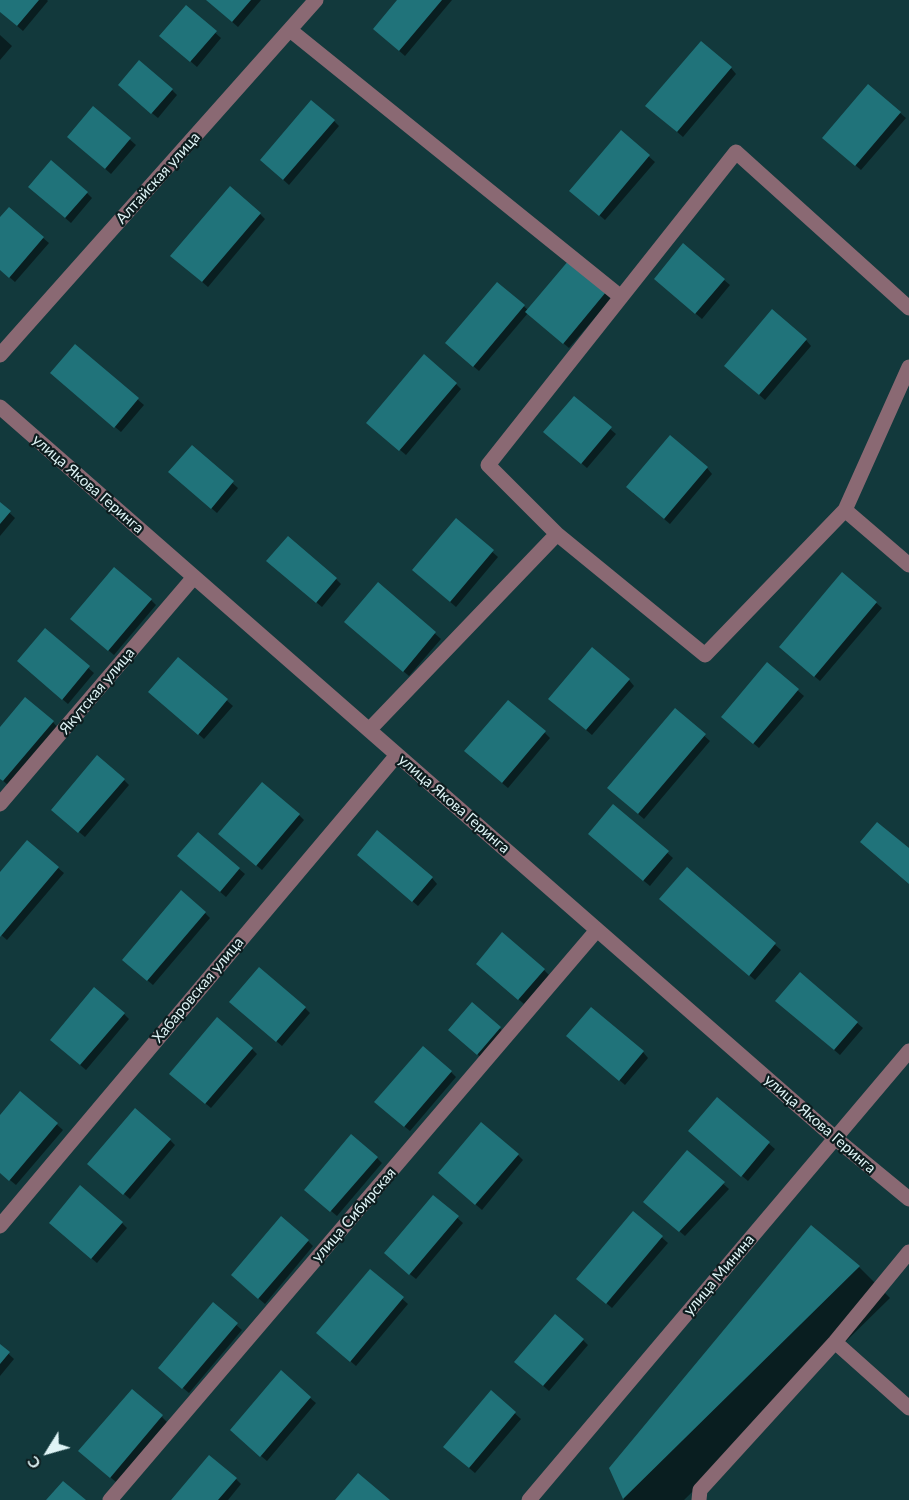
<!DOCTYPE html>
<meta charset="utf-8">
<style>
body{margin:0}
#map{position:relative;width:909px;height:1500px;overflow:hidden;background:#12393c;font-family:Lato,sans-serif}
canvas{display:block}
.north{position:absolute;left:18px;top:1422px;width:60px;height:60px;-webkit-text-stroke:4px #0d1d1f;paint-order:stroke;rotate:233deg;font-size:16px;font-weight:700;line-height:24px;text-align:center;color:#dff4f6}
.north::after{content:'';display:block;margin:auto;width:21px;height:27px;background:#dff4f6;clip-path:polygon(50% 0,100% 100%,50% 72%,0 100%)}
</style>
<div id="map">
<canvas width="909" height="1500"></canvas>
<div class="north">С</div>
</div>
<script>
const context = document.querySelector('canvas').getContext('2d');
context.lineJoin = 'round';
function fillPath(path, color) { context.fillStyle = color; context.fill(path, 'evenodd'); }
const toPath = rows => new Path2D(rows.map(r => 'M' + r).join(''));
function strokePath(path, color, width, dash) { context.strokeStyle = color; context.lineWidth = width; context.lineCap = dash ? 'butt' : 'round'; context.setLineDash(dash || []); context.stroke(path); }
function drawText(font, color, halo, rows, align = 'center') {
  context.font = font + ' Lato,sans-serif'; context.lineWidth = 4.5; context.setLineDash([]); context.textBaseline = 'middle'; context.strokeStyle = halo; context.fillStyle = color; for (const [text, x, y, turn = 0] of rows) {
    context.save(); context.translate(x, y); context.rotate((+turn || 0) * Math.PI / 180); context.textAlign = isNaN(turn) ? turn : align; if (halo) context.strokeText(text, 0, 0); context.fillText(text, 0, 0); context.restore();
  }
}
fillPath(toPath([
 [0,0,47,0,48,1,23,31,0,11],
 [207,0,261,0,238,27],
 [399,0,452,0,405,56,380,34],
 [186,7,221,38,197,67,167,41],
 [0,35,12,46,0,60],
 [731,68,736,74,683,137,653,111],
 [172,90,177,95,158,118,125,91],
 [94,108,136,145,111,174,75,142],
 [900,113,906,118,861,170,829,143],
 [334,121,339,126,289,185,267,165],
 [621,132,655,162,605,220,577,196],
 [36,193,87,193,92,198,71,223],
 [260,214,265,219,208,287,178,261],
 [0,219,43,238,49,243,15,282,0,269],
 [724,280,730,285,702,319,661,284],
 [498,284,528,310,605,293,611,299,569,348,528,313,479,371,453,349],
 [806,340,811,346,765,400,732,371],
 [75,346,144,405,121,432,58,379],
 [456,384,461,389,406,455,374,428],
 [574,398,616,434,587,468,551,437],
 [192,447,238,488,217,513,176,478],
 [707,468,712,474,670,524,633,493],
 [0,504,15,518,0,536],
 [456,520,498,557,456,607,420,576],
 [273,566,336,579,341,584,322,607],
 [843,574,882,608,820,681,786,652],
 [378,584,441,639,409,676,351,627],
 [151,600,156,605,114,655,77,624],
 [45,630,94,673,68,704,24,666],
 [179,659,233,706,204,739,156,698],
 [767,664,804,696,759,748,728,722],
 [629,680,634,686,592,735,555,704],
 [675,710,710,741,644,819,614,793],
 [53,722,58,728,9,786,0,778,0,729],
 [545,733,550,738,508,788,471,757],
 [124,780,129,785,85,837,59,815],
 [614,806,673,858,650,886,595,840],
 [299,815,304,820,262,870,225,839],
 [198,834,245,874,226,897,185,862],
 [27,842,64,873,7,940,0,934,0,874],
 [364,860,432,878,437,884,418,906],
 [687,869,781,950,755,980,667,905],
 [205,913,210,918,153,985,129,965],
 [483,969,544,970,549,975,524,1004],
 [800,974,863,1028,840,1055,783,1006],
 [472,1004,506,1034,484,1060,455,1035],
 [237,1007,305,1008,310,1013,282,1046],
 [124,1014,129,1019,86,1070,57,1045],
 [574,1041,643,1052,648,1058,625,1085],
 [252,1049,257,1054,211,1108,176,1079],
 [451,1072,456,1077,410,1131,382,1108],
 [21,1093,63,1130,16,1185,0,1172,0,1117],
 [717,1099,775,1149,748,1181,695,1136],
 [170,1140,175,1145,130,1199,95,1169],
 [687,1152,729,1189,685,1236,651,1207],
 [518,1155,523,1160,482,1210,445,1178],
 [377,1158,382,1163,337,1216,312,1195],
 [434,1197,463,1223,416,1279,391,1259],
 [634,1213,668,1243,612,1308,584,1284],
 [122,1223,127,1228,97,1263,56,1228],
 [308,1241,313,1246,265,1304,238,1281],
 [859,1267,890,1298,684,1500,624,1500,610,1468],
 [370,1271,408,1304,356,1366,323,1338],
 [213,1305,242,1330,189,1393,165,1373],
 [583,1340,588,1345,549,1391,522,1367],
 [0,1346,14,1359,0,1376],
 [491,1392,521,1419,475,1473,450,1452],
 [310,1398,316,1403,267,1461,237,1436],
 [162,1417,167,1422,116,1482,86,1457],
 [236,1479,241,1484,228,1500,173,1500]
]), '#0007');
fillPath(toPath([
 [0,0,39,0,17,26,0,12],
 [206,0,251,0,232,22],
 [397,0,442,0,399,51,373,29],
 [186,5,217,31,190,62,159,36],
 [701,41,732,67,677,132,645,106],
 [139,60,173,89,151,114,118,85],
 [868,84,901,112,855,166,822,138],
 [311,100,335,120,283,180,260,160],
 [93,106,131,138,105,169,67,137],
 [621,130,650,155,599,216,569,191],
 [51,160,88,192,65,218,28,187],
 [230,186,261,213,202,282,170,256],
 [9,207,44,237,9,278,0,270,0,217],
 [683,243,725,279,695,314,654,279],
 [569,260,606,292,563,344,525,312],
 [497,282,525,305,473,367,445,343],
 [772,309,807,339,759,395,724,366],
 [75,344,139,398,114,428,50,373],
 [424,354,457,383,399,451,366,423],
 [574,396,612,427,581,464,543,432],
 [670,435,708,467,664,519,626,487],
 [192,445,234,481,211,509,168,472],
 [0,502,11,511,0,524],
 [456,518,494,550,450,602,412,570],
 [288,536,337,578,316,603,266,561],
 [114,567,152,599,108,651,70,619],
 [842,572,877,602,814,677,779,647],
 [378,582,436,632,403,672,344,622],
 [45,628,90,666,62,700,17,661],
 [592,647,630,679,586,730,548,699],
 [178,657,228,699,198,735,148,692],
 [767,662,799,689,753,744,721,717],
 [25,697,54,721,3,781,0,779,0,727],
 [508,700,546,731,502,783,464,751],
 [675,708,706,734,638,814,607,788],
 [97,755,125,779,78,833,51,810],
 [262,782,300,814,256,866,218,834],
 [613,804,669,851,643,881,588,834],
 [877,822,909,848,909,884,860,842],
 [377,830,433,877,412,902,357,855],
 [198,832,240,868,220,892,177,856],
 [27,840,59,867,0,937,0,872],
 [687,867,776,943,749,976,659,899],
 [181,890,206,912,147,981,122,960],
 [502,932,545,969,518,1000,476,964],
 [259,967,306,1007,276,1042,229,1002],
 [800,972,858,1022,834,1050,775,1001],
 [94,987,125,1013,80,1065,50,1040],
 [472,1002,501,1027,477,1055,448,1030],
 [591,1007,644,1051,619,1081,566,1036],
 [217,1017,253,1048,205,1104,169,1074],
 [423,1046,452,1071,404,1127,374,1102],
 [20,1091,58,1123,9,1181,0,1173,0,1115],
 [717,1097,770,1142,741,1177,688,1131],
 [135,1108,171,1139,123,1195,87,1164],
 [481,1122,519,1154,475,1205,438,1173],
 [351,1134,378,1157,330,1212,304,1190],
 [687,1150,725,1182,679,1232,643,1202],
 [80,1185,123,1222,91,1259,49,1223],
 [433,1195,459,1216,409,1275,384,1253],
 [633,1211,663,1236,606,1304,576,1279],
 [281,1216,309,1240,258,1299,231,1275],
 [811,1225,860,1266,623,1499,609,1468],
 [370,1269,404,1297,350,1362,316,1333],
 [213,1302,238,1323,182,1389,158,1368],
 [555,1314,584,1339,543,1386,514,1362],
 [0,1344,10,1352,0,1364],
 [281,1370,311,1397,260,1457,230,1430],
 [132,1389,163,1415,110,1478,78,1451],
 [491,1390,516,1412,469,1468,443,1447],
 [209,1455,237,1478,218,1500,171,1500],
 [358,1473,390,1500,335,1500],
 [63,1481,86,1500,46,1500]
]), '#20737a');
strokePath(toPath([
 [290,30,621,297],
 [0,355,316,0],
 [0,407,835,1138,909,1199],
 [845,510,909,367],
 [557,534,488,465,736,152,909,308],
 [369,730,557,534,705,655,845,510,909,565],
 [0,804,194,577],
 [0,1226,397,755],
 [835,1342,909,1408],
 [110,1500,597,930],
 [529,1500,909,1051],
 [699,1500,700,1490,835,1342,909,1252]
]), '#8a6973', 15);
drawText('15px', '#dff4f6', '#0d1d1f', [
 ["Алтайская улица",158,178,-48],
 ["улица Якова Геринга",88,484,41],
 ["Якутская улица",97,691,-50],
 ["улица Якова Геринга",454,804,41],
 ["Хабаровская улица",198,990,-50],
 ["улица Якова Геринга",820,1124,41],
 ["улица Сибирская",354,1215,-49],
 ["улица Минина",719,1275,-50]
]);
</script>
